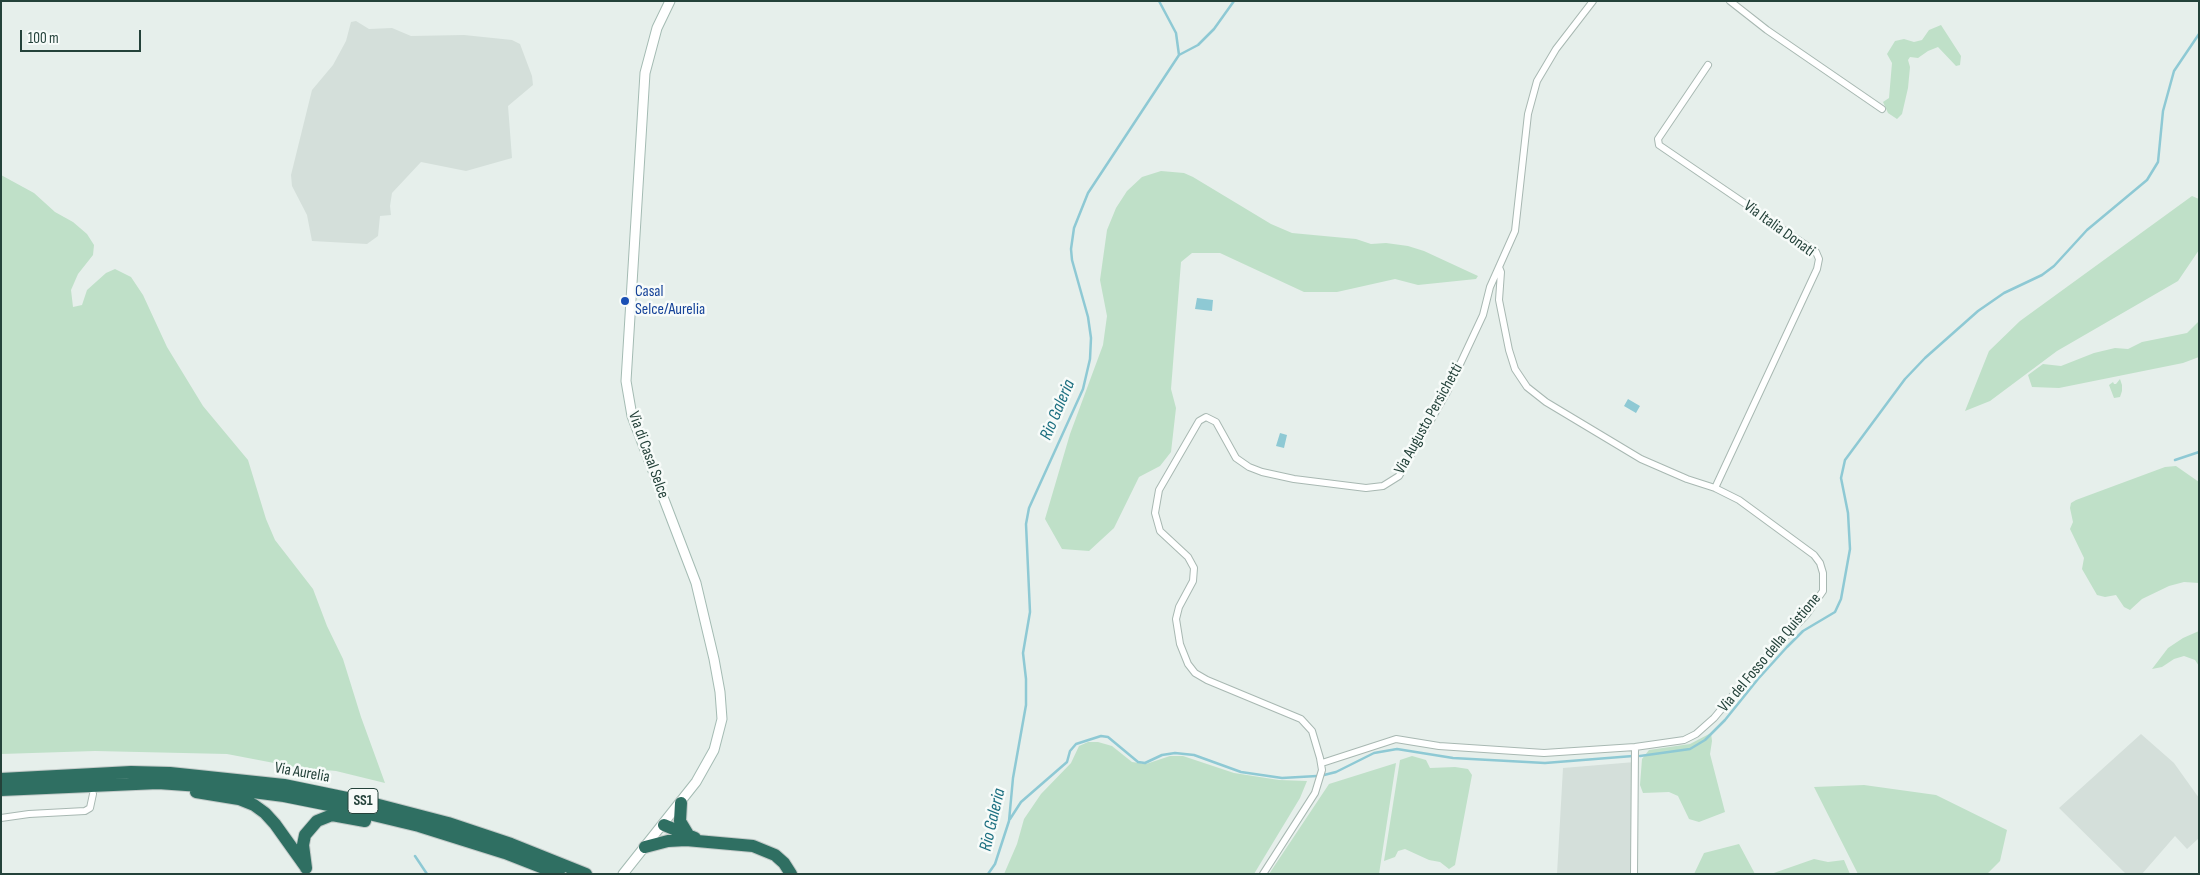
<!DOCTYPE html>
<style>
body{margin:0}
#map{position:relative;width:2200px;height:875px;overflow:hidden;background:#e6efeb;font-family:"Sofia Sans Condensed",sans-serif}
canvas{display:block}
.frame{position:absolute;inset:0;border:2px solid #24423a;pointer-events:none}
.scale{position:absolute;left:20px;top:30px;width:121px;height:22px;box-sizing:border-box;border:2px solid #24423a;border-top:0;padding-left:6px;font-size:15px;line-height:18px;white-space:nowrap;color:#24423a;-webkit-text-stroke:4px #f7fbf9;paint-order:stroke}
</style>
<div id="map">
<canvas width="2200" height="875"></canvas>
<div class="frame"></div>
<div class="scale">100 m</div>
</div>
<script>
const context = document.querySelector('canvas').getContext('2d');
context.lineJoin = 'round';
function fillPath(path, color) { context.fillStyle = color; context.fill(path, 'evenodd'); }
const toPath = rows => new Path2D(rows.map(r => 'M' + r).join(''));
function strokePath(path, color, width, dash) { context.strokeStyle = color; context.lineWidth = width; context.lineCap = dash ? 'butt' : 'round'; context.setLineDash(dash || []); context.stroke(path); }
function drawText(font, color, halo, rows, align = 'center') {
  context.font = font + ' "Sofia Sans Condensed",sans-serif'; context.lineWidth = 5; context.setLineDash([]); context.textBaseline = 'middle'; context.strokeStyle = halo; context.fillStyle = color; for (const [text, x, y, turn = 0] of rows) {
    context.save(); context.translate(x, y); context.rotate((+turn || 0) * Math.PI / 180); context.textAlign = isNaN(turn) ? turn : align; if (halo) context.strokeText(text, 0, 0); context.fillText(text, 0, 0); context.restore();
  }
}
fillPath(toPath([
 [356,21,369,29,392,28,411,36,464,35,512,40,520,44,532,76,533,85,508,106,512,158,466,171,421,162,392,193,390,206,391,215,380,216,378,236,367,244,312,241,307,215,292,186,291,175,312,90,333,65,346,41,351,22],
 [2141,734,2174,763,2199,798,2199,838,2187,849,2175,836,2142,874,2126,874,2059,808],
 [1635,762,1634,874,1557,874,1563,768]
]), '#d4dfda');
fillPath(toPath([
 [1941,25,1961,56,1960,65,1956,66,1938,47,1928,51,1918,58,1910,57,1908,60,1910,67,1908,88,1902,114,1897,119,1888,113,1883,102,1889,98,1892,63,1887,54,1895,41,1904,39,1914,42,1922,40,1929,30],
 [1161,171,1184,173,1193,177,1271,224,1292,233,1356,239,1371,244,1386,243,1408,246,1424,251,1478,276,1476,279,1418,285,1395,279,1337,292,1304,292,1220,253,1192,253,1181,262,1171,389,1176,408,1171,452,1160,466,1139,477,1114,528,1089,551,1062,549,1045,519,1070,434,1103,345,1107,316,1100,280,1107,230,1116,208,1127,191,1142,177],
 [1,175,34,193,55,212,73,222,87,234,94,245,93,255,78,274,71,290,73,307,82,305,87,290,106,273,115,269,131,277,143,295,167,347,203,406,248,460,266,519,275,540,313,589,327,626,343,659,361,717,385,783,336,771,295,767,227,754,95,751,1,754],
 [2192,196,2199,199,2199,250,2178,281,2057,351,1990,401,1965,411,1989,351,2020,321],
 [2199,321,2199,357,2183,363,2059,388,2032,387,2028,375,2043,364,2061,366,2094,353,2115,348,2128,349,2142,342,2187,333],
 [2120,379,2122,385,2122,391,2120,397,2114,398,2109,385,2113,382,2114,384,2116,384],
 [2176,466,2199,482,2199,583,2184,582,2169,586,2142,599,2130,610,2124,607,2116,595,2105,597,2097,595,2082,569,2084,558,2070,529,2073,522,2070,508,2071,503,2076,500,2165,467],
 [2199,631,2199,666,2195,660,2184,656,2174,659,2162,667,2152,669,2168,648,2183,638],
 [1711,733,1712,741,1710,754,1725,812,1699,822,1689,819,1678,796,1669,792,1643,793,1640,785,1642,759,1649,750,1690,744],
 [1088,742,1098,742,1112,746,1132,762,1146,764,1170,756,1183,756,1234,773,1279,780,1307,781,1300,798,1254,874,1004,874,1017,844,1024,819,1041,794,1071,763,1079,746],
 [1412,756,1426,760,1430,768,1455,767,1468,769,1472,775,1455,865,1449,869,1440,862,1429,860,1405,849,1398,851,1395,857,1384,861,1400,760],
 [1396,763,1379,874,1269,874,1329,784],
 [1864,785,1936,795,2007,830,2000,861,1987,874,1858,874,1814,787],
 [1739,844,1755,874,1694,874,1704,853],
 [1814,859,1828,862,1844,860,1850,874,1771,874]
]), '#bfe0c8');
fillPath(toPath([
 [1197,298,1213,300,1212,311,1195,309],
 [1628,399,1640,406,1636,413,1624,406],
 [1280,433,1287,435,1284,448,1276,446]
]), '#8ec9d4');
strokePath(toPath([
 [1159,1,1176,33,1179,55],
 [2175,460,2199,452],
 [1640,756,1690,749,1705,740,1725,720,1758,679,1787,647,1803,631,1835,612,1841,599,1850,549,1848,513,1841,478,1845,460,1905,379,1925,358,1978,311,2004,293,2042,275,2054,266,2087,230,2147,180,2158,162,2163,111,2174,71,2199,34],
 [1324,775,1336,772,1374,753,1397,749,1453,758,1545,763,1633,756],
 [1010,819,1021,802,1067,762,1070,751,1076,744,1101,736,1108,737,1138,762,1145,763,1162,755,1175,753,1194,755,1241,772,1282,778,1317,776],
 [415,856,427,874],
 [988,874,995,864,1009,821,1013,778,1026,705,1026,679,1023,653,1030,612,1026,524,1029,508,1083,389,1090,359,1091,338,1088,317,1072,260,1071,249,1074,228,1088,193,1179,55,1198,45,1214,29,1234,1]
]), '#8ec9d4', 2.5);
const street = toPath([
 [1730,1,1767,30,1882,109],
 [1708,65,1658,139,1659,145,1816,252,1819,259,1817,269,1715,488],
 [1322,763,1396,739,1439,746,1544,753,1635,747,1684,740,1696,734,1714,718,1754,670,1807,614,1823,591,1823,573,1820,563,1814,555,1739,500,1715,488,1687,479,1641,459,1546,402,1527,387,1515,369,1509,350,1499,300,1501,272,1499,267],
 [1,818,29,814,85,811,90,808,93,794],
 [1263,874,1315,793,1322,770,1320,758,1312,731,1301,719,1207,680,1195,673,1188,664,1180,644,1176,619,1179,607,1193,581,1194,568,1188,557,1160,531,1155,513,1159,490,1199,421,1206,417,1216,422,1236,458,1249,467,1262,472,1294,479,1366,488,1383,486,1399,476,1447,392,1483,315,1490,287,1515,231,1528,114,1537,81,1556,49,1593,1],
 [1634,874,1635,747]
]);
const secondary = toPath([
 [623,874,696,782,714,750,722,719,720,692,714,659,696,583,632,416,626,381,645,73,657,28,670,1]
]);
const highway = toPath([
 [1,779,131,772,170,773,284,785,371,803,448,823,511,844,586,874],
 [1,790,158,783,214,787,284,796,344,808,419,826,505,853,559,874],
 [196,792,239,799,254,805,265,813,275,824,305,866],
 [681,803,680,821,689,836],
 [664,825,695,838],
 [645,847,668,841,686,840,753,846,775,855,784,863,791,874],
 [306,868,303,845,305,835,317,821,332,815,365,821]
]);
strokePath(street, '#a8b8b2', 8);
strokePath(secondary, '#a4bbb3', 11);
strokePath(highway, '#c2cac8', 14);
strokePath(street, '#fff', 6);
strokePath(secondary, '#fff', 9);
strokePath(highway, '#2f6f62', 12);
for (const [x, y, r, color] of [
 [625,301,5,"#1a4fb4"]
]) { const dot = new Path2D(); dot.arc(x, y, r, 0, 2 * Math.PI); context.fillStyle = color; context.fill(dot); strokePath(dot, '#f7fbf9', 2); }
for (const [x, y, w] of [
 [363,801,30]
]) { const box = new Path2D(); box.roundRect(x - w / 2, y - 12.5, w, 25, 4); context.fillStyle = '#f7fbf9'; context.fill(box); strokePath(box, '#24423a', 1); }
drawText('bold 15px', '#24423a', null, [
 ["SS1",363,801]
]);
drawText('16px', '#24423a', '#f7fbf9', [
 ["Via Italia Donati",1779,229,36],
 ["Via Augusto Persichetti",1429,419,-61],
 ["Via di Casal Selce",648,455,70],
 ["Via del Fosso della Quistione",1770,653,-50],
 ["Via Aurelia",302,773,10]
]);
drawText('16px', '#164399', '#f7fbf9', [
 ["Casal",635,292],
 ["Selce/Aurelia",635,310]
], 'left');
drawText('italic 18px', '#1c6f80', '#f7fbf9', [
 ["Rio Galeria",1058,410,-67],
 ["Rio Galeria",993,820,-77]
]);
</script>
